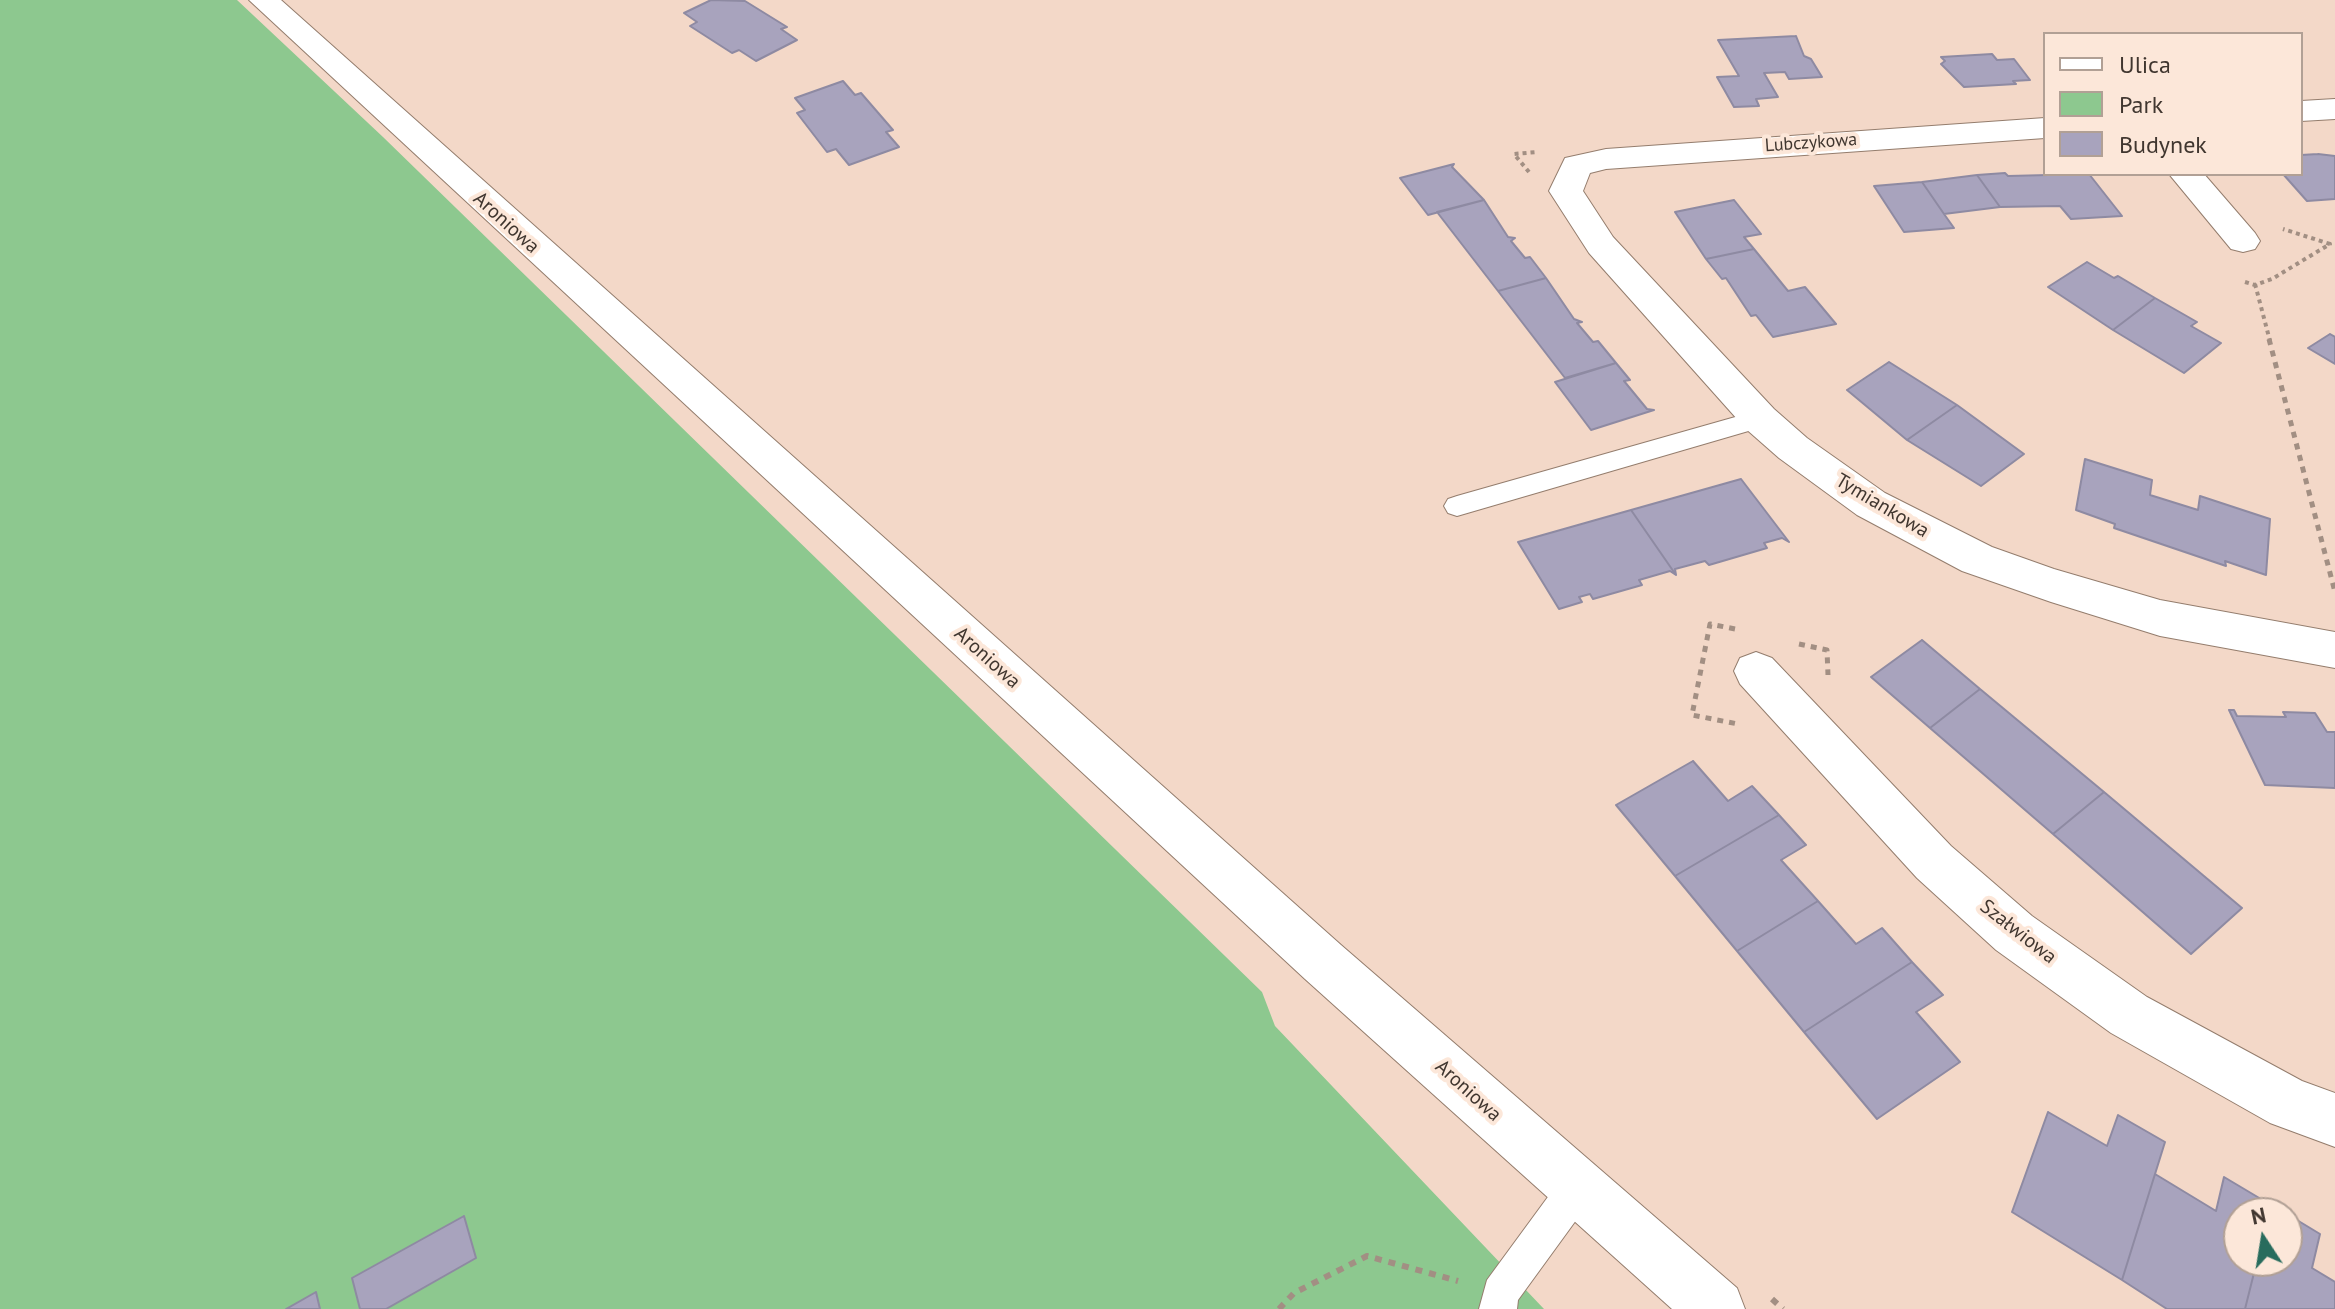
<!DOCTYPE html>
<meta charset="utf-8">
<style>
body{margin:0}
#map{position:relative;width:2335px;height:1309px;overflow:hidden;background:#f3d8c8;font-family:"PT Sans",sans-serif}
canvas{display:block}
.legend{position:absolute;left:2043px;top:32px;width:260px;height:144px;box-sizing:border-box;background:#fce7d9;border:2px solid #b1a095;margin:0;padding:10px 14px;list-style:none;font-size:24px;color:#40362f}
.legend li{display:flex;align-items:center;gap:16px;height:40px}
.legend b{width:40px;border:2px solid #b1a095}
.north{position:absolute;left:2223px;top:1197px;width:80px;height:80px;box-sizing:border-box;background:#fce7d9;border:2px solid #b1a095;border-radius:50%;rotate:348deg;font-size:22px;font-weight:700;line-height:32px;text-align:center;color:#40362f}
.north::after{content:'';display:block;margin:auto;width:28px;height:36px;background:#286c5d;clip-path:polygon(50% 0,100% 100%,50% 72%,0 100%)}
</style>
<div id="map">
<canvas width="2335" height="1309"></canvas>
<ul class="legend">
<li><b style="height:10px;background:#fff"></b>Ulica</li>
<li><b style="height:22px;background:#8dc88f"></b>Park</li>
<li><b style="height:22px;background:#a8a3bd"></b>Budynek</li>
</ul>
<div class="north">N</div>
</div>
<script>
const context = document.querySelector('canvas').getContext('2d');
context.lineJoin = 'round';
function fillPath(path, color) { context.fillStyle = color; context.fill(path, 'evenodd'); }
const toPath = rows => new Path2D(rows.map(r => 'M' + r).join(''));
function strokePath(path, color, width, dash) { context.strokeStyle = color; context.lineWidth = width; context.lineCap = dash ? 'butt' : 'round'; context.setLineDash(dash || []); context.stroke(path); }
function drawText(font, color, halo, rows, align = 'center') {
  context.font = font + ' "PT Sans",sans-serif'; context.lineWidth = 8; context.setLineDash([]); context.textBaseline = 'middle'; context.strokeStyle = halo; context.fillStyle = color; for (const [text, x, y, turn = 0] of rows) {
    context.save(); context.translate(x, y); context.rotate((+turn || 0) * Math.PI / 180); context.textAlign = isNaN(turn) ? turn : align; if (halo) context.strokeText(text, 0, 0); context.fillText(text, 0, 0); context.restore();
  }
}
fillPath(toPath([
 [0,0,237,0,383,137,1262,992,1275,1026,1544,1309,0,1309]
]), '#8dc88f');
const building = toPath([
 [711,0,745,1,787,27,781,29,797,40,756,61,739,50,732,53,690,26,697,22,684,13,711,0],
 [1796,36,1804,56,1811,59,1822,77,1789,79,1785,72,1764,73,1778,97,1756,99,1759,106,1734,107,1717,77,1739,76,1718,40,1796,36],
 [1992,54,1997,60,2014,59,2030,80,2013,81,2016,84,1964,87,1941,64,1945,61,1941,57,1992,54],
 [843,81,855,95,861,93,893,130,886,132,899,147,849,165,836,149,827,152,797,113,805,110,795,98,843,81],
 [2318,154,2335,156,2335,199,2307,201,2283,174,2301,174,2301,155,2318,154],
 [1454,164,1452,167,1484,200,1428,215,1400,178,1454,164],
 [2005,173,2008,176,2089,174,2122,216,2071,219,2060,206,2000,207,1977,175,2005,173],
 [1977,175,2000,207,1944,214,1922,182,1977,175],
 [1922,182,1944,214,1954,228,1904,232,1874,186,1922,182],
 [1484,200,1508,237,1515,238,1511,241,1525,258,1530,257,1546,278,1498,291,1437,212,1484,200],
 [1734,200,1761,234,1744,237,1754,249,1706,259,1675,212,1734,200],
 [1754,249,1788,291,1805,287,1836,324,1773,337,1756,315,1751,316,1726,278,1722,279,1706,259,1754,249],
 [2087,262,2114,278,2118,276,2155,298,2113,330,2048,287,2087,262],
 [1546,278,1574,319,1582,322,1577,323,1593,342,1598,341,1616,363,1565,378,1498,291,1546,278],
 [2155,298,2197,322,2191,326,2221,343,2184,373,2113,330,2155,298],
 [2330,334,2335,337,2335,364,2308,348,2330,334],
 [1889,362,1957,405,1907,440,1847,390,1889,362],
 [1616,363,1630,380,1624,381,1647,409,1654,410,1591,430,1555,382,1616,363],
 [1957,405,2024,454,1981,486,1907,440,1957,405],
 [2085,459,2152,480,2150,495,2198,510,2200,496,2270,519,2266,575,2225,561,2226,566,2114,528,2115,524,2076,510,2085,459],
 [1741,479,1789,542,1782,538,1764,543,1767,548,1709,565,1705,561,1675,569,1676,575,1631,510,1741,479],
 [1631,510,1676,575,1670,571,1639,580,1642,585,1593,599,1590,594,1579,597,1582,602,1559,609,1518,542,1631,510],
 [1922,640,1980,689,1930,728,1871,677,1922,640],
 [1980,689,2104,792,2053,834,1930,728,1980,689],
 [2229,710,2234,710,2237,716,2286,717,2283,712,2315,713,2327,732,2335,732,2335,788,2265,785,2229,710],
 [1693,761,1728,801,1752,786,1779,815,1675,876,1616,805,1693,761],
 [2104,792,2242,908,2191,954,2053,834,2104,792],
 [1779,815,1806,845,1781,860,1818,901,1737,951,1675,876,1779,815],
 [1818,901,1856,944,1882,928,1912,962,1804,1032,1737,951,1818,901],
 [1912,962,1943,995,1916,1012,1960,1062,1877,1119,1804,1032,1912,962],
 [2048,1112,2107,1146,2118,1115,2165,1142,2122,1280,2012,1212,2048,1112],
 [2155,1174,2216,1211,2224,1177,2271,1205,2269,1213,2239,1213,2239,1261,2257,1261,2245,1309,2167,1309,2122,1280,2155,1174],
 [2287,1214,2320,1234,2312,1268,2335,1282,2335,1309,2245,1309,2257,1261,2287,1261,2287,1214],
 [464,1216,476,1258,386,1309,360,1309,352,1278,464,1216],
 [316,1292,320,1309,286,1309,316,1292]
]);
fillPath(building, '#a8a3bd');
strokePath(building, '#8e8aa2', 2);
const service = toPath([
 [1760,410,1769,413,1772,419,1769,425,1457,516,1448,513,1444,506,1448,499,1457,496,1760,410],
 [1577,1170,1590,1175,1595,1188,1590,1201,1518,1300,1517,1309,1479,1309,1487,1280,1564,1175,1577,1170]
]);
const minor = toPath([
 [2335,99,2335,119,2301,121,2301,101,2335,99],
 [2045,118,2045,138,1606,169,1590,173,1583,191,1613,237,1774,409,1807,438,1885,493,1992,547,2054,569,2160,600,2335,632,2335,668,2160,636,2051,602,1962,571,1857,515,1779,458,1746,429,1589,253,1549,191,1565,158,1606,149,2045,118],
 [2169,174,2204,174,2255,233,2260,241,2255,249,2243,252,2231,249,2169,174],
 [1756,652,1772,658,1951,846,2032,916,2147,997,2302,1081,2335,1093,2335,1147,2270,1123,2111,1033,1996,950,1917,878,1740,684,1734,671,1740,658,1756,652]
]);
const tertiary = toPath([
 [249,0,281,0,1341,945,1737,1288,1745,1309,1672,1309,1305,979,249,0]
]);
strokePath(service, '#947d6d', 2);
strokePath(minor, '#947d6d', 2);
strokePath(tertiary, '#947d6d', 2);
strokePath(toPath([
 [1529,172,1514,154,1537,152],
 [2245,282,2255,285,2272,279,2330,244,2283,229],
 [2255,284,2270,341]
]), '#a28f83', 4, [4, 4]);
strokePath(toPath([
 [2269,339,2335,592],
 [1735,629,1710,624,1692,715,1738,724],
 [1799,644,1827,650,1828,675]
]), '#a28f83', 5, [6, 6]);
strokePath(toPath([
 [1772,1299,1783,1309],
 [1279,1309,1294,1293,1367,1256,1458,1281]
]), '#a28f83', 6, [7, 7]);
fillPath(service, '#fff');
fillPath(minor, '#fff');
fillPath(tertiary, '#fff');
drawText('18px', '#40362f', '#fce7d9', [
 ["Lubczykowa",1811,143,-4]
]);
drawText('20px', '#40362f', '#fce7d9', [
 ["Aroniowa",506,223,42],
 ["Tymiankowa",1882,506,31],
 ["Aroniowa",987,658,42],
 ["Szałwiowa",2018,932,38],
 ["Aroniowa",1468,1091,42]
]);
</script>
